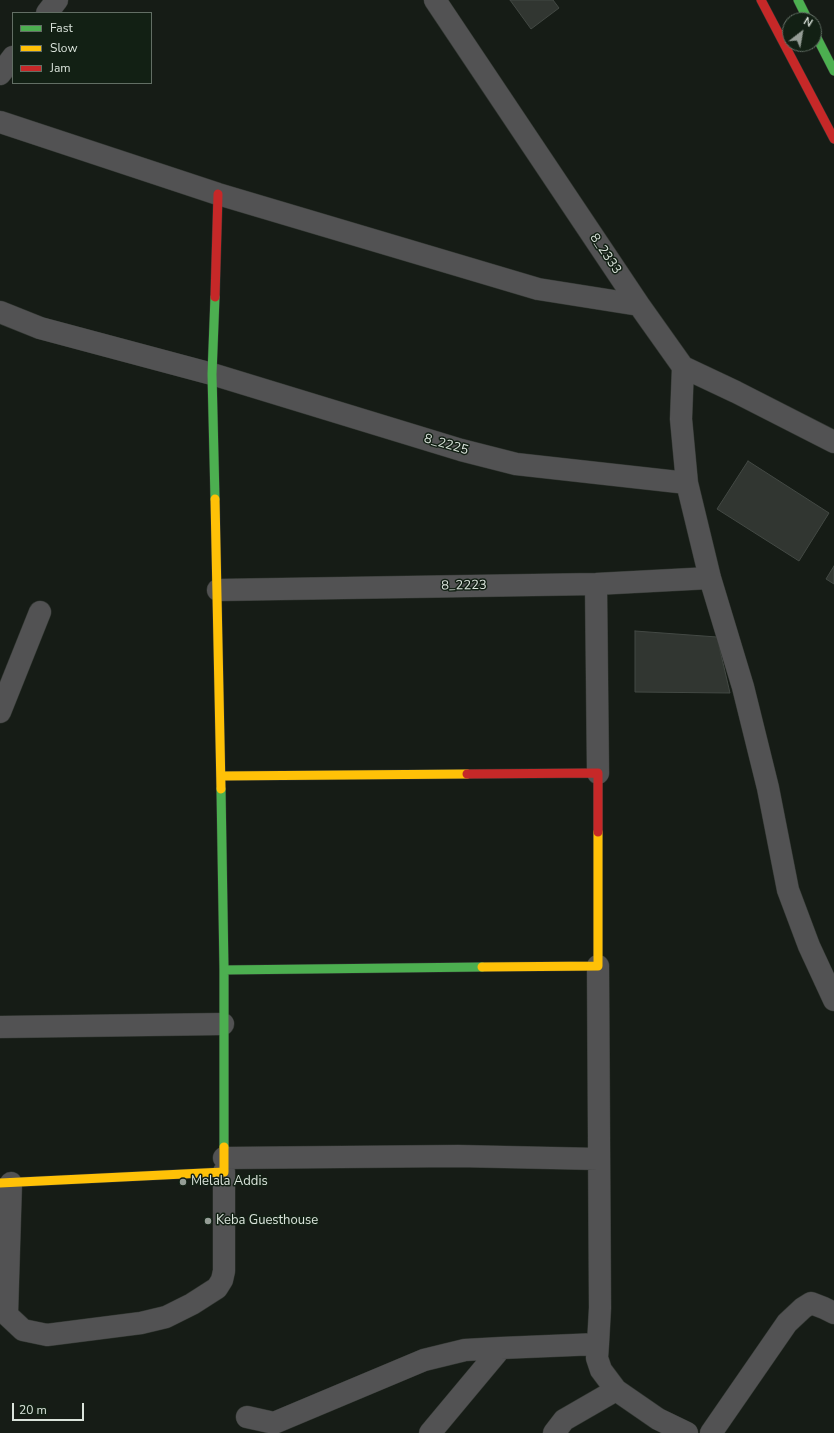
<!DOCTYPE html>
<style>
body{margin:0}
#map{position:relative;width:834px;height:1433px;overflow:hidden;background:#161c16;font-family:"Nunito Sans",sans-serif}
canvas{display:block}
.legend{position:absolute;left:12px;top:12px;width:140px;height:72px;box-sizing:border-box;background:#122014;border:1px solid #626e64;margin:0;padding:5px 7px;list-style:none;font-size:12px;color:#dae3db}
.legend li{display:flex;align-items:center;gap:8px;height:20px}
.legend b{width:20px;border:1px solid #626e64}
.north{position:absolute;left:782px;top:12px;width:40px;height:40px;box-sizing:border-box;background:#122014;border:1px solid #626e64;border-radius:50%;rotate:31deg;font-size:11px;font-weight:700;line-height:16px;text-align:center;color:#dae3db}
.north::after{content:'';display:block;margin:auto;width:14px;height:18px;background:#959d96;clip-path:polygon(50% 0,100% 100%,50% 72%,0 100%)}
.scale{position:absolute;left:12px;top:1403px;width:72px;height:18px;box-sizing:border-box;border:2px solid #dae3db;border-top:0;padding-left:5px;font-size:12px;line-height:14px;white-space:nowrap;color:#dae3db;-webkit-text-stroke:3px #122014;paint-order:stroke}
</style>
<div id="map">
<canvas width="834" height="1433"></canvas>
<ul class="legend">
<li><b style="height:5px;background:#4caf50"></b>Fast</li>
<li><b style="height:5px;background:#ffc107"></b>Slow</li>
<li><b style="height:5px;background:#c62828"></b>Jam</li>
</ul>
<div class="north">N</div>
<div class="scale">20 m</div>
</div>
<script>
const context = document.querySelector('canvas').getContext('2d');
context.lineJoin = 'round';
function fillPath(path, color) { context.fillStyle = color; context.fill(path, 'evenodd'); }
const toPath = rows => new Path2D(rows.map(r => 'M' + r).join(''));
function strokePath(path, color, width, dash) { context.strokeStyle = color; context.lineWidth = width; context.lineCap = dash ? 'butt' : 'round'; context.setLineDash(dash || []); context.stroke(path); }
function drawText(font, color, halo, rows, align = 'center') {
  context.font = font + ' "Nunito Sans",sans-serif'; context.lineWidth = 3; context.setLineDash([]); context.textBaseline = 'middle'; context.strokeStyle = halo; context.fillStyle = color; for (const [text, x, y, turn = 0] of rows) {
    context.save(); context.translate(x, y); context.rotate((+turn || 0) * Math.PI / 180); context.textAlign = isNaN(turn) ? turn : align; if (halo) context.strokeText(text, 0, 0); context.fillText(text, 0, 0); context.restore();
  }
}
const building = toPath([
 [510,0,553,0,559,8,531,29,510,0],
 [748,461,829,513,799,561,717,509,748,461],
 [834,566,834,584,826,579,834,566],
 [635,631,717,637,730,693,635,692,635,631]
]);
fillPath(building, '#313631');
strokePath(building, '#434944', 1);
const street = toPath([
 [435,0,639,305,683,367,736,392,834,442],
 [47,13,57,0],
 [0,74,13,57],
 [0,122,218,194,538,289,639,305],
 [0,312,40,328,212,374,461,450,516,464,687,483],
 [683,367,681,419,687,483,710,578,743,687,768,788,788,890,809,946,834,1000],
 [596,584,598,773],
 [218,590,596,584,710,578],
 [0,712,40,612],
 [0,1027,223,1024],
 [224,1158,458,1156,598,1159],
 [11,1183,7,1315,23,1330,47,1335,141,1323,166,1317,192,1304,217,1288,222,1280,224,1271,224,1172],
 [598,1344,597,1358,601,1370,616,1390,658,1419,687,1433],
 [247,1417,274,1423,424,1360,465,1350,501,1348],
 [430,1433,501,1348,598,1344,600,1308,598,966],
 [554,1433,564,1420,616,1390],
 [711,1433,787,1323,803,1308,811,1303,824,1308,834,1313]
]);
const fast = toPath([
 [798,0,808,20],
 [814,32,834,71],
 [215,297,212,374,215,499],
 [221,789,224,970,224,1147],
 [224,970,482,967]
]);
const slow = toPath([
 [215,499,221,789],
 [221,776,467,774],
 [482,967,598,966,598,832],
 [0,1183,224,1172,224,1147]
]);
const jam = toPath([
 [761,0,834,139],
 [215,297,218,194],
 [467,774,598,773,598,832]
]);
strokePath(street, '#323732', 23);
strokePath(fast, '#323732', 10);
strokePath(slow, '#323732', 10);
strokePath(jam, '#323732', 10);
strokePath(street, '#525253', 22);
strokePath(fast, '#4caf50', 9);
strokePath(slow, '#ffc107', 9);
strokePath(jam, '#c62828', 9);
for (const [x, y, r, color] of [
 [183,1182,4,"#959d96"],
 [208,1221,4,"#959d96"]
]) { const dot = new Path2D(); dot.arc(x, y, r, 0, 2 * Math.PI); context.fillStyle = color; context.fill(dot); strokePath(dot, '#122014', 1.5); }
drawText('13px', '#dae3db', '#122014', [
 ["8_2333",605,254,56],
 ["8_2225",446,445,16],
 ["8_2223",464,586,-1]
]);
drawText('13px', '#dae3db', '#122014', [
 ["Melala Addis",191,1182],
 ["Keba Guesthouse",216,1221]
], 'left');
</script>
